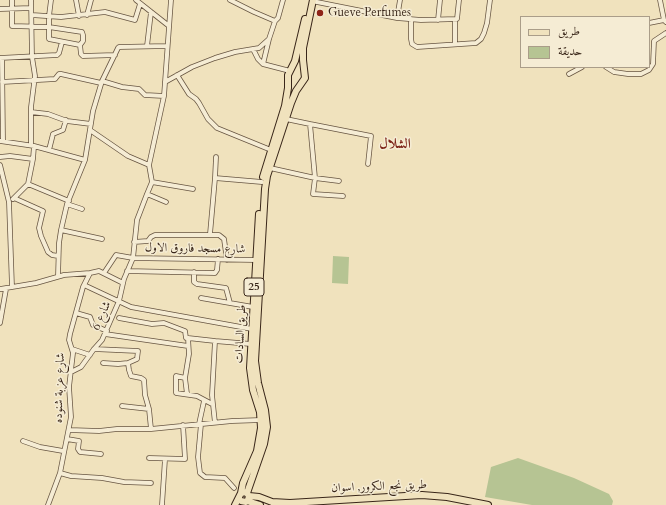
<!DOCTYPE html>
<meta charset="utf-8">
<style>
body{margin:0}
#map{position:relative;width:666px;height:505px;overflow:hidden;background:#f0e2bd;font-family:Cardo,Amiri,serif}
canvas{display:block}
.legend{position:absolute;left:520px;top:16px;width:130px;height:52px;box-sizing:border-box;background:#f5ecd4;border:1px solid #aa9d89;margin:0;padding:5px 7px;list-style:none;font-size:12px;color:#392619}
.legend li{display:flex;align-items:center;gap:8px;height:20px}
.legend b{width:20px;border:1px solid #aa9d89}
</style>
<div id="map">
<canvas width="666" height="505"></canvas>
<ul class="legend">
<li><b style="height:5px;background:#f0e2bd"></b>طريق</li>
<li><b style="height:11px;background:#b6c493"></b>حديقة</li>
</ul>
</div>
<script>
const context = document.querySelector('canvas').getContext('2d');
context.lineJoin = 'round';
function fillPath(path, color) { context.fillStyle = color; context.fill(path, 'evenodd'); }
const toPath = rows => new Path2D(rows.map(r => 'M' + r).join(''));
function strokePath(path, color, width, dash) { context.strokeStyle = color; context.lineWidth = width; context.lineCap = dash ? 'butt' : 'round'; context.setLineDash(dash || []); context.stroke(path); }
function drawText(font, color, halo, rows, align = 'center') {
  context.font = font + ' Cardo,Amiri,serif'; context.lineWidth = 3; context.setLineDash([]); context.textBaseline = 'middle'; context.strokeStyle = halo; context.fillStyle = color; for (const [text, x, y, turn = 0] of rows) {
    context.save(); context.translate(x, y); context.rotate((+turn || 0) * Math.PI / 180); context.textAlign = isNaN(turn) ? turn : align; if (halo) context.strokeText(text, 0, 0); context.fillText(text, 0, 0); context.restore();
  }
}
fillPath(toPath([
 [333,256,349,257,348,284,332,283],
 [518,458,574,478,609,494,613,501,612,505,532,505,485,497,491,467]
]), '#b6c493');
const street = toPath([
 [12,0,12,26,49,27,82,32,83,35,83,41,80,45],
 [31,0,32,57,35,76,31,107,31,145],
 [51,0,49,16,49,39,80,45,81,54,83,56,115,55],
 [76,0,79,16],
 [136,0,169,26],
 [230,0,254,12,275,21],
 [660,0,664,20,666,22],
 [312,1,397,18,421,20,457,19,459,0],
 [0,9,31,8],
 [32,15,61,17,105,12,135,20,140,4],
 [87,15,91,0],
 [397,18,400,0],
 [411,19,411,39,412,44,417,47,476,43,481,39,484,33,487,23,490,0],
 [438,20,440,0],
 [649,23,664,20],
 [455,44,455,20],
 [147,46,151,12],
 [253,49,258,59,263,64,290,71],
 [0,58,57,55,59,53,62,42],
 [2,58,3,141],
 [263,64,269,39,275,21,278,18,283,0],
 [606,67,614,72,628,74,641,74,649,70,653,64,654,41,666,33],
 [569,74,582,67],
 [177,75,189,94,196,99,199,103,208,119,217,128,271,150],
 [102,81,122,87,139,89,145,95,164,96],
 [2,82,55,79,59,74,61,74,101,83],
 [165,82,192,67,215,58,235,52,259,48,269,39],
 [31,112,48,114,67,121,91,124],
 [286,119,310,124,315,178,313,194,343,196],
 [310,124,371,136,368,164],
 [90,130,128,156,149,165],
 [0,141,34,146,85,160],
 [49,150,53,134,63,130,66,120],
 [0,157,10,156,33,159],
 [216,157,215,178,262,182],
 [0,165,9,202,12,287],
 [270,168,315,178,339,181],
 [152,182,149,165,164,96,171,0],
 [28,184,69,201],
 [147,194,152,182,193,189],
 [14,198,43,211,39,228,41,236,48,252,52,255,58,256],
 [13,199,28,184,33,159,34,146],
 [67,204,82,209],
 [61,230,102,239],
 [210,234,215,178],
 [134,242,148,241,151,237,155,235,219,235,224,239,227,260],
 [127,271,215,273,217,270,218,259],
 [194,272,194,282,197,284,226,288,230,303],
 [104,273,116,255,133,258,256,260],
 [58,276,59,243,61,230,67,204,85,160,93,111,102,81,118,48,119,47,167,46],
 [84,285,131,307,252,329],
 [0,289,36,283,64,275,90,273,99,271,123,283],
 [201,298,253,307],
 [76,313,90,317,93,325,107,331],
 [119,318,152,324,164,323,185,331,186,338,188,338,189,354,185,378,187,394],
 [0,323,6,289],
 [105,334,188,346],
 [188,338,215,341],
 [72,349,90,355],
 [94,349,138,351,137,359,128,363,118,364,103,363],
 [128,363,129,370,131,376,141,378,144,380,145,395,149,409,151,429],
 [71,372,81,367,94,349,102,340,119,301,124,279,133,258,137,220,147,194,166,202],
 [185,378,176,376,176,393,197,396,212,404],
 [122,406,149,409],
 [215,423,212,395,215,341,251,344],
 [199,424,204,401],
 [201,424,198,457,200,473,205,477,225,478,234,488],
 [69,430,99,431,117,429,151,429,232,421,261,420],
 [67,439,79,441,78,449,80,452,101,454],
 [23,441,40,447,63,451],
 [149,458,185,459,183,425],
 [60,473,71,476,102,478,124,482,151,483],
 [48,505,60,473,71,417,69,387,73,353,69,340,70,334,83,287,90,273],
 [162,505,165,459]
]);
const primary = toPath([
 [263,177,285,106,288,88,288,75,295,61,305,19],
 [241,493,243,483,257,451,261,428,260,412,253,390,250,368,259,214],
 [247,493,264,444,267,427,265,410,258,383,255,361,265,189,267,176,291,103,296,91,305,78,303,60,303,48,313,0],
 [249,496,259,497,272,502,290,503,422,495,447,497,488,505],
 [247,501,260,505],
 [235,505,241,493,246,492,249,496,248,500,246,502,241,501,239,499]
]);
strokePath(street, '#675542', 5.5);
strokePath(primary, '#392619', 8);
strokePath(street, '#f5ecd4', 4);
strokePath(primary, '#f0e2bd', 6);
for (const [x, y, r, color] of [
 [320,13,4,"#8f2418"]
]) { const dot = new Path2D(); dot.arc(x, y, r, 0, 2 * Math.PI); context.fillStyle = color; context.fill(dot); strokePath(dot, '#f5ecd4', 1.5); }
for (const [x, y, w] of [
 [254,287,20]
]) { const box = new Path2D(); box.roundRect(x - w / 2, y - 9, w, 18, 3); context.fillStyle = '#f5ecd4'; context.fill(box); strokePath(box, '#392619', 1); }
drawText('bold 11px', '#392619', null, [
 ["25",254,287]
]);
drawText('12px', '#392619', '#f5ecd4', [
 ["Gueve Perfumes",328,13]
], 'left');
drawText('12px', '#392619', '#f5ecd4', [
 ["شارع مسجد فاروق الاول",195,249,1],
 ["شارع 6",102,316,-66],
 ["طريق السادات",241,334,-87],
 ["شارع عزبة شنوده",60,388,-88],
 ["طريق نجع الكرور, اسوان",379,487,-2]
]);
drawText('bold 14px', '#7a1f14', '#f5ecd4', [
 ["الشلال",395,145]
]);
</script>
